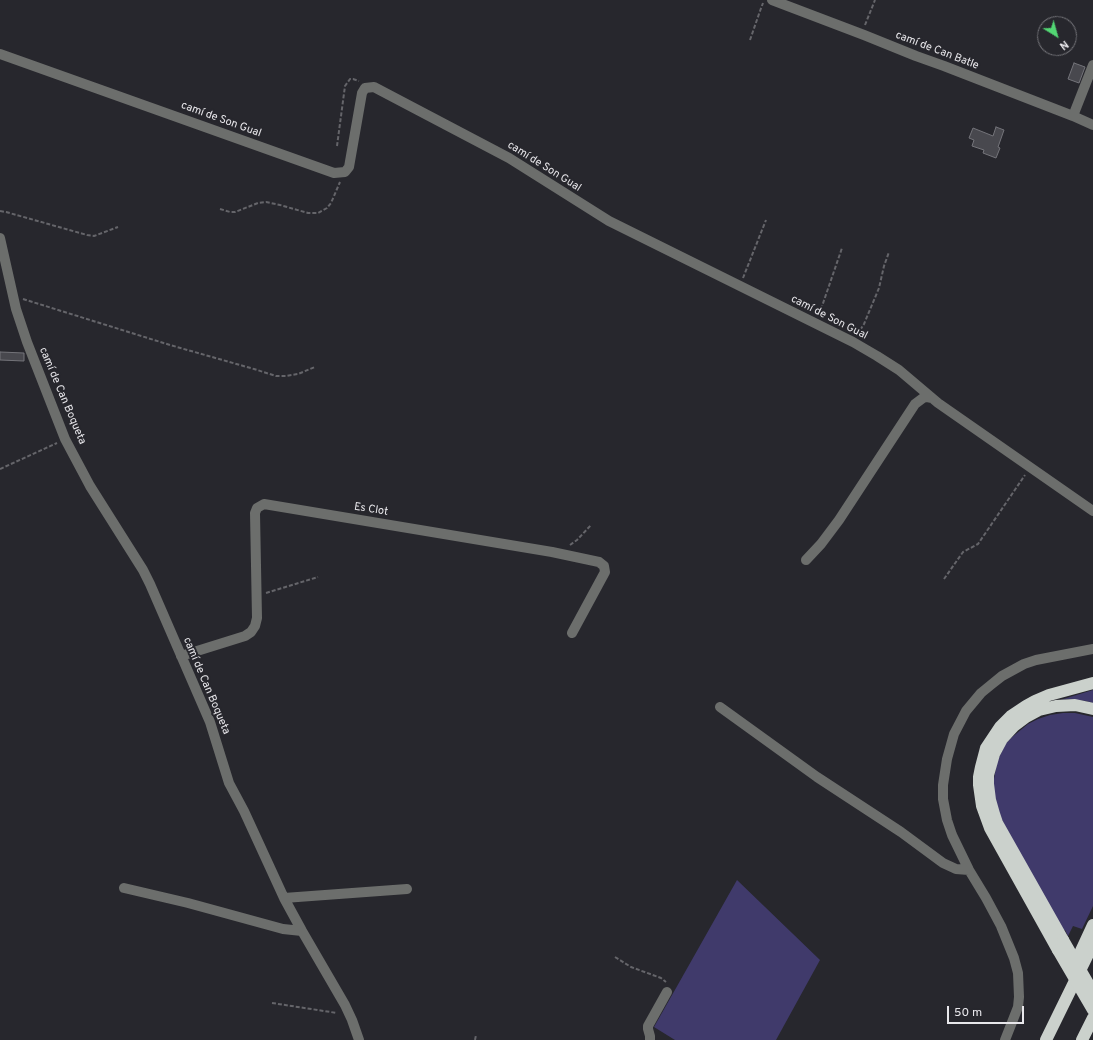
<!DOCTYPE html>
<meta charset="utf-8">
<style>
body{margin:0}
#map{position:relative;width:1093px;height:1040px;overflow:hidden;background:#27272d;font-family:Overpass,sans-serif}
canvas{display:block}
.north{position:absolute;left:1037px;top:16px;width:40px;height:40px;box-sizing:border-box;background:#27272d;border:1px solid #747479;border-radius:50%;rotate:143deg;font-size:11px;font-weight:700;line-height:16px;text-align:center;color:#e8e7eb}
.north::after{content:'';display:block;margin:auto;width:14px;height:18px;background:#52d673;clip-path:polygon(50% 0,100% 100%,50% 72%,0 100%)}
.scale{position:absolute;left:947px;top:1006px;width:77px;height:18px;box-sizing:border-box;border:2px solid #e8e7eb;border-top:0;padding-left:5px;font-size:12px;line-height:14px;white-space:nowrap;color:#e8e7eb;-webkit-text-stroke:3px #27272d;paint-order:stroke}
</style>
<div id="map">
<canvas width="1093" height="1040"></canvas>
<div class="north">N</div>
<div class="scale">50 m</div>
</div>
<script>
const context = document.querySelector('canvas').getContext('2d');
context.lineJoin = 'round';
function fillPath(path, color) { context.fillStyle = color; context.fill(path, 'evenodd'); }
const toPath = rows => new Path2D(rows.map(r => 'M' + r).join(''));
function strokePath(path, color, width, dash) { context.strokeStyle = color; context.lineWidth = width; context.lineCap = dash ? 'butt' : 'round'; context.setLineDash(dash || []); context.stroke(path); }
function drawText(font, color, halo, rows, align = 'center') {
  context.font = font + ' Overpass,sans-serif'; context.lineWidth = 4; context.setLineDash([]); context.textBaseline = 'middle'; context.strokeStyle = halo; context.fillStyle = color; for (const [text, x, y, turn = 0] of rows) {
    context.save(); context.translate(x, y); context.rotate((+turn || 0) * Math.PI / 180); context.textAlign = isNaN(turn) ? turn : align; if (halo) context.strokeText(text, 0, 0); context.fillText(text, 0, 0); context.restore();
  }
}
fillPath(toPath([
 [1093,690,1093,703,1086,701,1068,699,1060,700],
 [1063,713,1075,713,1093,717,1093,906,1082,929,1073,926,1068,936,1065,930,1063,930,1006,828,998,812,994,799,994,779,997,762,1005,744,1011,738,1028,724,1038,719,1050,715],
 [737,880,820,960,776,1040,675,1040,654,1027]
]), '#403a6b');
const building = toPath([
 [1074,63,1085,67,1079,83,1068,79,1074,63],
 [996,127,1004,130,998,147,1000,148,996,158,983,153,984,150,972,146,974,140,969,138,973,128,993,136,996,127],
 [0,352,24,353,24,361,0,360,0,352]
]);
fillPath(building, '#48484e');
strokePath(building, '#74747a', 1);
strokePath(toPath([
 [865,25,875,0],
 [750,40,760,11,763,3],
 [337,146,345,86,350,79,353,79,359,81],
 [220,209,230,212,235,212,258,203,266,202,280,205,308,213,318,213,327,208,331,203,340,182],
 [0,211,6,212,87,235,94,236,118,227],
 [743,278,766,220],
 [23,299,170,345,254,369,276,376,286,376,298,374,315,367],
 [819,315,842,248],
 [857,335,864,324,879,288,884,266,889,252],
 [0,469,57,443],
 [570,545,577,540,591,525],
 [944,579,963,552,978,544,1025,475],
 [266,593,318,577],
 [615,957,631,967,661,978,666,982],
 [272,1003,337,1013],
 [475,1040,476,1035]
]), '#65656a', 2, [4, 2]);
strokePath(toPath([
 [772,0,864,35,916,56,944,66,1073,116,1093,125],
 [0,54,334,173,345,172,349,167,362,93,365,88,374,87,509,158,609,221,853,342,877,356,899,370,938,403,1093,511],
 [1073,116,1093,65],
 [0,238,16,309,27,342,65,439,90,486,143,570,150,584,210,722,229,783,244,811,284,898,302,931,345,1005,352,1020,359,1040],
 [806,560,821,544,839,520,915,404,923,398,927,397,932,398],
 [181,656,245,636,251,632,255,626,257,618,255,513,257,508,264,504,552,552,599,562,604,566,605,572,572,633],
 [720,707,817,777,901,832,943,863,956,869,969,870],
 [124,888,188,903,283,929,302,931],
 [284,898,407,889],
 [650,1040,650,1036,648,1029,648,1026,667,992],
 [1005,1040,1018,1007,1019,997,1018,973,1014,958,1001,926,986,898,969,870,952,835,947,820,943,799,943,785,947,759,954,734,966,711,981,693,992,684,1002,676,1024,664,1036,660,1093,649]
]), '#6c6e6c', 10);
strokePath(toPath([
 [1063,940,997,823,994,814,990,800,988,784,988,775,994,754,1002,739,1014,726,1026,717,1039,710,1056,706,1075,705,1093,709],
 [1058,950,990,828,982,806,979,785,979,777,981,767,986,748,1000,727,1011,716,1026,706,1035,701,1049,695,1093,683],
 [1080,953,1093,925],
 [1046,1040,1093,944],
 [1082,1040,1093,1018]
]), '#cbd1cc', 12);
strokePath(toPath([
 [1063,940,1093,992],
 [1058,950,1093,1010]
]), '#cbd1cc', 12);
drawText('11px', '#e8e7eb', '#27272d', [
 ["camí de Can Batle",937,51,21],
 ["camí de Son Gual",221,120,20],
 ["camí de Son Gual",544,167,32],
 ["camí de Son Gual",829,318,27],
 ["camí de Can Boqueta",62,396,67],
 ["Es Clot",371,510,9],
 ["camí de Can Boqueta",206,686,67]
]);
</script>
